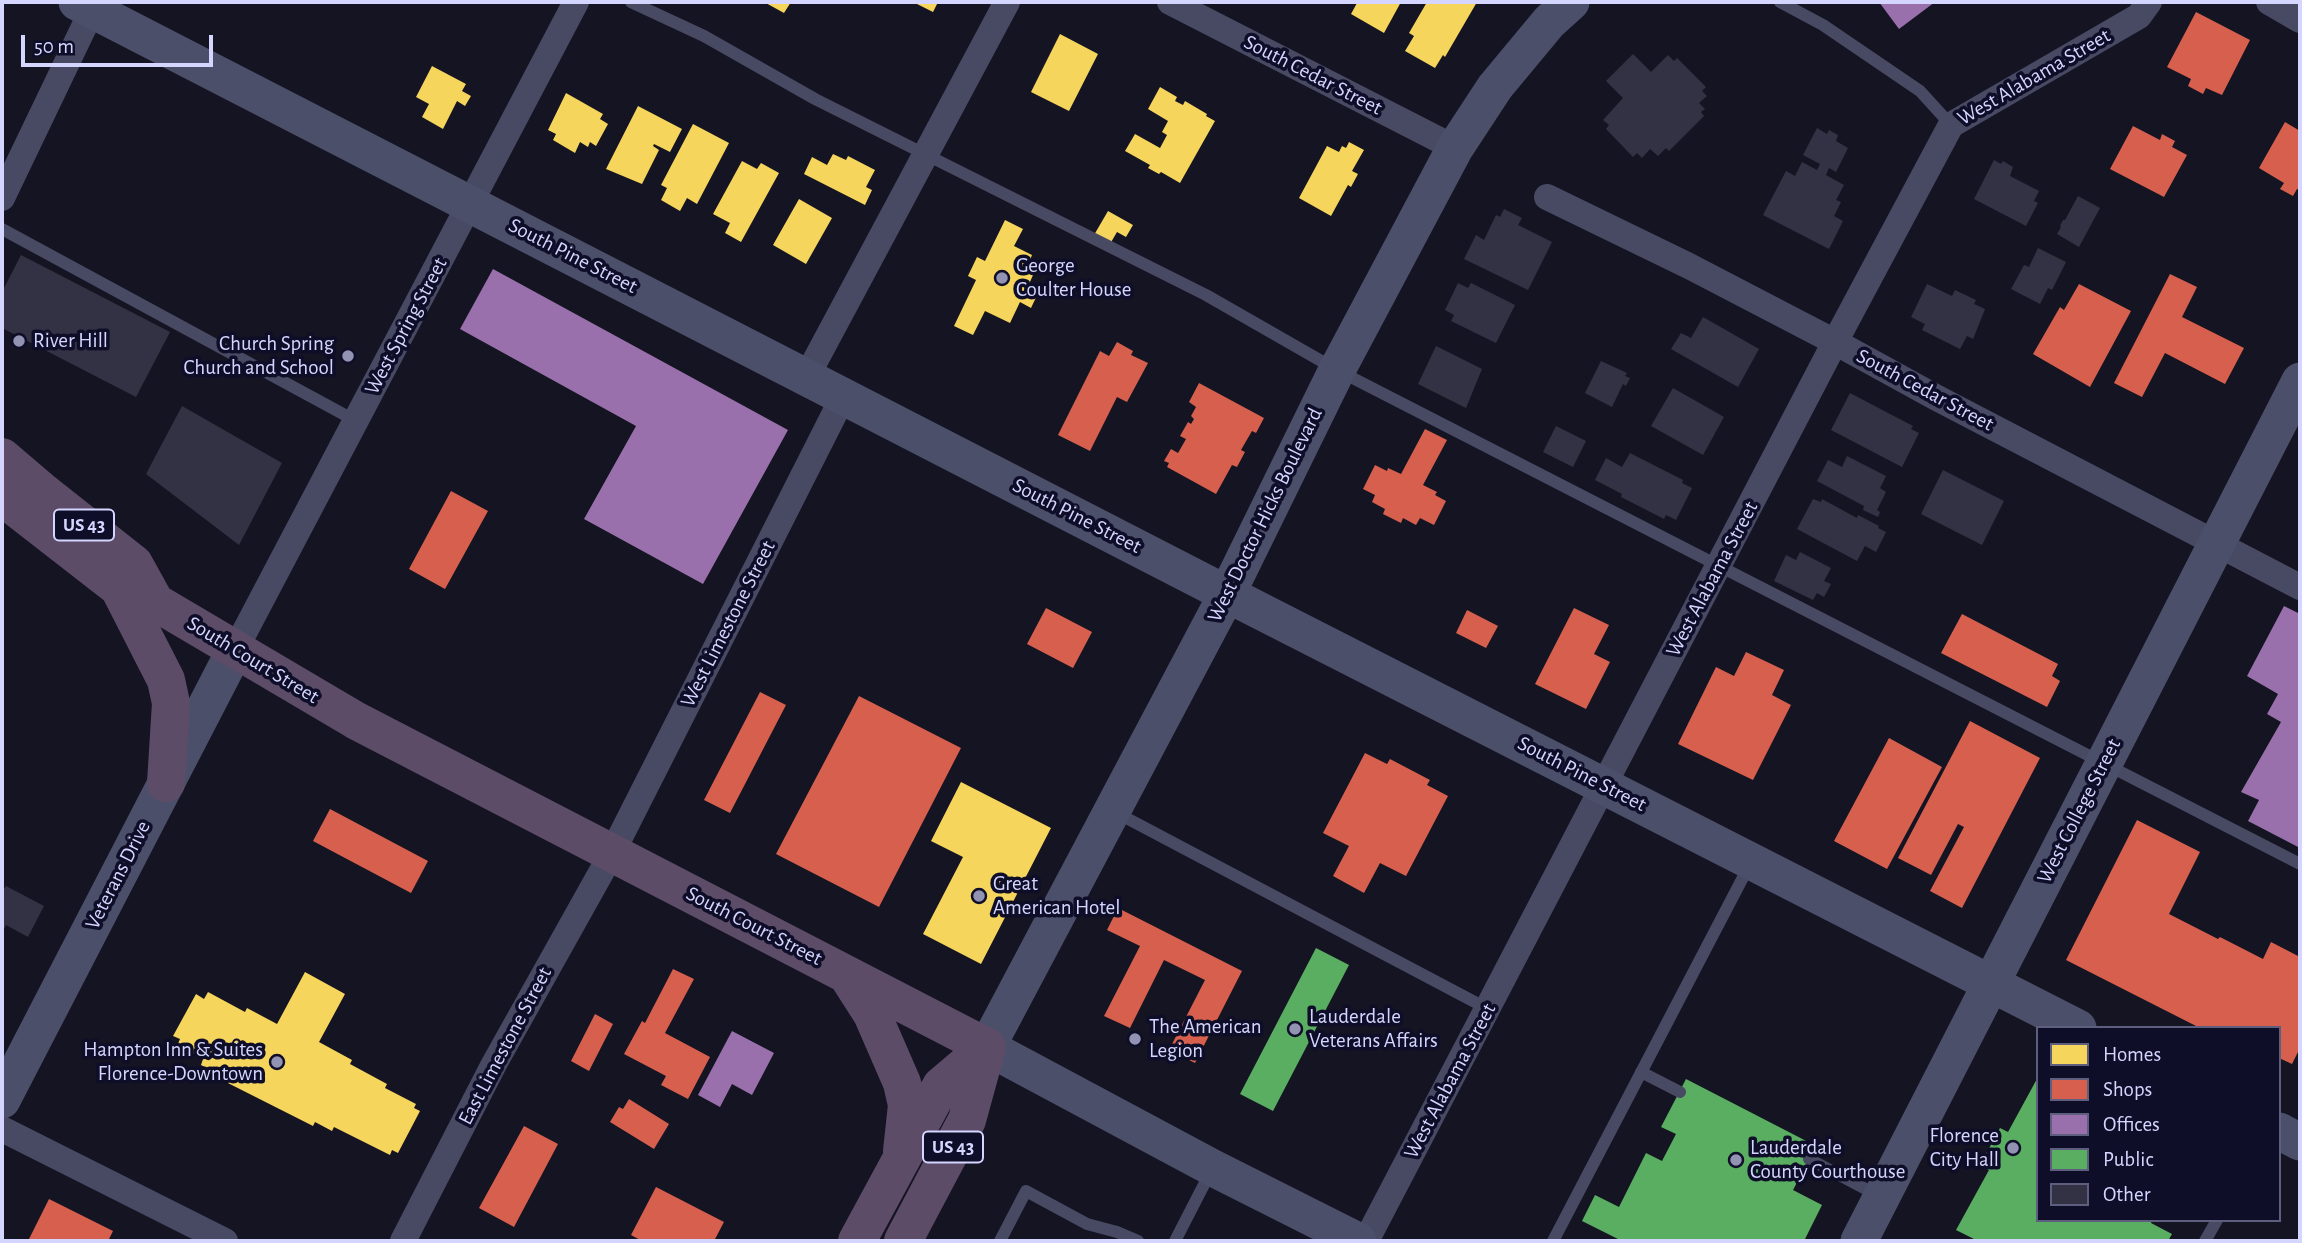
<!DOCTYPE html>
<style>
body{margin:0}
#map{position:relative;width:2302px;height:1243px;overflow:hidden;background:#151423;font-family:"Alegreya Sans",sans-serif}
canvas{display:block}
.frame{position:absolute;inset:0;border:4px solid #d5d6ff;pointer-events:none}
.legend{position:absolute;left:2036px;top:1026px;width:245px;height:196px;box-sizing:border-box;background:#0f0e29;border:2px solid #5e5e7f;margin:0;padding:9px 12px;list-style:none;font-size:21px;color:#d5d6ff}
.legend li{display:flex;align-items:center;gap:14px;height:35px}
.legend b{width:35px;border:2px solid #5e5e7f}
.scale{position:absolute;left:21px;top:35px;width:192px;height:32px;box-sizing:border-box;border:4px solid #d5d6ff;border-top:0;padding-left:9px;font-size:21px;line-height:24px;white-space:nowrap;color:#d5d6ff;-webkit-text-stroke:5px #0f0e29;paint-order:stroke}
</style>
<div id="map">
<canvas width="2302" height="1243"></canvas>
<div class="frame"></div>
<ul class="legend">
<li><b style="height:19px;background:#f6d55c"></b>Homes</li>
<li><b style="height:19px;background:#d6604d"></b>Shops</li>
<li><b style="height:19px;background:#9970ab"></b>Offices</li>
<li><b style="height:19px;background:#5aae61"></b>Public</li>
<li><b style="height:19px;background:#333245"></b>Other</li>
</ul>
<div class="scale">50 m</div>
</div>
<script>
const context = document.querySelector('canvas').getContext('2d');
context.lineJoin = 'round';
function fillPath(path, color) { context.fillStyle = color; context.fill(path, 'evenodd'); }
const toPath = rows => new Path2D(rows.map(r => 'M' + r).join(''));
function strokePath(path, color, width, dash) { context.strokeStyle = color; context.lineWidth = width; context.lineCap = dash ? 'butt' : 'round'; context.setLineDash(dash || []); context.stroke(path); }
function drawText(font, color, halo, rows, align = 'center') {
  context.font = font + ' "Alegreya Sans",sans-serif'; context.lineWidth = 7; context.setLineDash([]); context.textBaseline = 'middle'; context.strokeStyle = halo; context.fillStyle = color; for (const [text, x, y, turn = 0] of rows) {
    context.save(); context.translate(x, y); context.rotate((+turn || 0) * Math.PI / 180); context.textAlign = isNaN(turn) ? turn : align; if (halo) context.strokeText(text, 0, 0); context.fillText(text, 0, 0); context.restore();
  }
}
fillPath(toPath([
 [764,2,791,2,784,13],
 [913,2,938,2,933,12],
 [1354,2,1401,2,1384,33,1351,14,1357,3],
 [1427,2,1477,2,1445,57,1443,55,1435,68,1405,51,1414,36,1409,33],
 [1060,34,1098,54,1069,111,1031,92],
 [432,66,466,84,462,91,471,96,465,106,457,101,443,129,422,117,429,104,416,97],
 [1160,87,1177,97,1175,101,1183,105,1185,101,1207,114,1206,116,1215,121,1180,183,1161,172,1159,174,1148,168,1150,165,1125,151,1135,134,1160,148,1167,135,1162,132,1168,121,1148,109],
 [566,93,603,114,600,119,608,124,596,146,590,142,588,147,580,142,575,153,553,140,556,134,548,130],
 [638,106,682,129,670,152,654,144,653,146,659,150,642,184,606,169],
 [693,124,729,143,697,204,687,198,680,211,661,200,667,188,661,185],
 [1349,142,1364,150,1352,171,1358,174,1351,187,1348,185,1331,216,1299,198,1327,146,1339,152,1342,146,1346,148],
 [833,154,846,160,848,156,875,170,866,187,872,190,865,205,804,174,812,157,827,165],
 [742,161,757,169,761,163,779,173,741,242,725,233,730,223,713,214],
 [799,199,832,218,806,264,773,245],
 [1108,211,1133,225,1126,237,1117,232,1110,244,1094,235],
 [1005,220,1023,229,1014,246,1032,255,1030,260,1038,264,1029,284,1040,289,1031,308,1020,302,1010,323,985,311,973,335,954,326,976,280,968,276,977,257,985,261],
 [961,782,1051,828,981,964,923,934,963,857,931,841],
 [305,972,345,994,319,1042,352,1060,350,1064,387,1084,385,1088,416,1104,414,1108,420,1111,398,1153,392,1150,390,1155,334,1127,332,1131,315,1122,313,1126,214,1076,216,1073,201,1065,203,1059,177,1046,180,1039,173,1036,196,994,204,999,208,992,245,1012,247,1008,277,1024]
]), '#f6d55c');
fillPath(toPath([
 [2196,12,2250,40,2222,95,2206,88,2203,94,2188,86,2191,79,2167,67],
 [2285,122,2300,131,2300,190,2297,189,2293,196,2280,189,2284,183,2259,168],
 [2133,126,2160,140,2162,134,2175,141,2172,147,2187,155,2164,197,2110,169],
 [2170,274,2197,287,2182,317,2244,348,2225,384,2165,353,2142,397,2114,383],
 [2079,284,2131,311,2090,387,2033,354,2060,307,2064,310],
 [1117,342,1133,351,1131,355,1148,363,1127,402,1117,397,1090,451,1058,435,1100,351,1109,356],
 [1199,383,1264,418,1256,433,1252,431,1241,450,1245,452,1237,467,1232,465,1216,494,1167,467,1169,463,1164,461,1171,449,1178,453,1186,439,1180,436,1188,422,1191,424,1194,419,1191,416,1196,407,1189,402],
 [1425,429,1447,440,1423,485,1437,492,1435,495,1446,501,1434,525,1420,518,1416,525,1403,518,1401,523,1383,514,1385,509,1372,502,1375,495,1363,489,1375,465,1387,471,1388,468,1401,474],
 [451,491,488,511,445,589,409,569],
 [1046,608,1092,632,1073,668,1027,644],
 [1574,608,1609,625,1594,654,1610,662,1586,709,1535,684],
 [1467,610,1498,626,1486,648,1456,633],
 [1962,614,2058,664,2052,676,2060,681,2047,707,1941,653],
 [1746,652,1784,670,1772,695,1791,705,1753,780,1678,744,1716,667,1734,676],
 [760,692,786,705,730,813,704,800],
 [859,696,961,748,879,907,776,854],
 [1970,721,2040,758,1962,908,1930,891,1964,827,1958,824,1931,875,1898,858],
 [1889,738,1942,767,1887,869,1834,841],
 [1365,753,1387,764,1390,759,1430,780,1427,785,1448,796,1406,876,1380,863,1364,893,1333,876,1349,846,1323,833],
 [330,809,428,861,411,893,313,841],
 [2137,820,2200,852,2169,914,2218,939,2220,937,2263,959,2271,942,2300,957,2298,979,2300,979,2300,1048,2292,1064,2279,1058,2279,1028,2200,1028,2066,960],
 [1118,908,1242,971,1195,1063,1169,1050,1205,980,1164,960,1130,1028,1104,1016,1140,946,1107,930],
 [673,969,694,979,665,1033,710,1057,688,1099,661,1085,666,1076,624,1054,642,1021,645,1023],
 [595,1014,613,1024,589,1071,571,1061],
 [629,1099,669,1124,654,1149,610,1122,619,1107,623,1109],
 [524,1126,558,1144,514,1227,479,1208],
 [656,1187,724,1222,714,1241,642,1241,631,1235],
 [49,1199,113,1231,108,1241,28,1241]
]), '#d6604d');
fillPath(toPath([
 [1879,2,1935,2,1899,29],
 [493,269,788,430,703,584,584,519,636,426,460,329],
 [2284,606,2300,614,2300,848,2248,821,2259,800,2241,792,2281,722,2267,714,2278,694,2247,676],
 [732,1031,774,1053,752,1095,732,1084,720,1107,698,1095]
]), '#9970ab');
fillPath(toPath([
 [1316,948,1349,965,1273,1111,1240,1094],
 [2038,1077,2038,1220,2152,1220,2151,1223,2172,1234,2168,1241,1978,1241,1956,1230,1989,1170,1980,1165,2000,1128,2008,1132],
 [1686,1079,1816,1146,1793,1190,1822,1205,1804,1241,1622,1241,1582,1221,1595,1195,1619,1207,1646,1153,1662,1161,1676,1134,1661,1127]
]), '#5aae61');
fillPath(toPath([
 [1633,54,1651,72,1668,55,1674,61,1677,58,1706,87,1702,91,1707,96,1699,103,1705,109,1701,112,1704,116,1669,151,1666,148,1658,156,1650,149,1642,158,1637,153,1633,157,1606,129,1609,125,1603,120,1623,98,1606,81],
 [1817,128,1827,134,1829,130,1838,135,1836,141,1848,148,1836,172,1829,168,1826,175,1844,185,1836,200,1841,202,1834,216,1843,221,1829,249,1763,215,1786,171,1795,176,1802,162,1817,170,1820,164,1803,155],
 [1994,160,2001,164,2003,161,2013,167,2010,176,2039,191,2034,201,2038,203,2026,226,1974,199],
 [2078,196,2100,208,2079,247,2057,234,2061,227,2060,226,2063,220,2065,220],
 [1504,209,1522,218,1518,225,1552,242,1528,290,1464,259,1476,235,1484,240,1496,215,1500,217],
 [2038,248,2066,262,2052,290,2048,288,2040,304,2011,289,2024,265,2029,267],
 [21,255,170,332,136,397,2,328,2,292],
 [1458,283,1468,288,1471,283,1515,305,1496,343,1451,321,1454,315,1445,310],
 [1927,284,1952,296,1955,290,1976,300,1974,304,1985,309,1973,339,1967,336,1960,349,1922,330,1925,324,1911,317],
 [1703,317,1759,349,1738,387,1671,349,1681,333,1691,338],
 [1436,346,1482,369,1466,408,1418,384],
 [1601,361,1627,373,1625,376,1630,378,1626,386,1623,384,1612,407,1585,393],
 [1673,388,1724,417,1703,455,1651,426],
 [1850,393,1913,426,1911,429,1919,433,1902,467,1831,430],
 [182,406,282,463,239,545,146,474],
 [1556,426,1586,441,1573,467,1543,452],
 [1630,453,1683,480,1682,483,1692,488,1676,520,1666,515,1664,519,1621,497,1622,494,1595,480,1606,458,1622,467],
 [1847,456,1886,476,1880,488,1886,492,1877,510,1880,512,1878,517,1863,510,1864,506,1817,481,1828,460,1842,467],
 [1943,470,2004,501,1982,545,1921,514],
 [1813,499,1821,502,1822,499,1857,518,1858,515,1879,526,1878,528,1886,532,1876,552,1865,546,1857,561,1797,529],
 [1800,552,1831,568,1824,581,1831,584,1824,597,1817,593,1813,600,1774,581,1786,555,1796,560],
 [6,886,44,906,28,937,6,925,2,933,2,892]
]), '#333245');
strokePath(toPath([
 [631,2,704,36,815,99,1206,295,1337,370,2300,864],
 [1780,2,1823,25,1920,91,1951,125],
 [2,229,356,421],
 [1115,812,1488,1009],
 [1641,1072,1680,1092],
 [1809,1159,1879,1196],
 [1000,1241,1026,1191,1087,1224,1117,1232,1138,1241],
 [1175,1241,1211,1171],
 [1553,1241,1750,864],
 [2205,1241,2217,1220]
]), '#484a64', 12);
strokePath(toPath([
 [1170,2,1455,148],
 [2269,2,2300,20],
 [1547,197,1689,266,1835,342,1937,398,2300,587],
 [2,198,96,2],
 [807,376,1007,2],
 [235,650,576,2],
 [2,1129,225,1241],
 [403,1241,494,1064,612,853,844,395],
 [1366,1241,1835,342,1951,125,2139,16,2149,2]
]), '#484a64', 26);
strokePath(toPath([
 [77,2,1227,594,2078,1028],
 [2,1100,235,650],
 [2279,1131,2300,1142],
 [1358,1241,1213,1168,987,1047,1227,594,1337,370,1455,148,1495,87,1549,22,1571,2],
 [1859,1241,2300,381]
]), '#4c4f6a', 37);
strokePath(toPath([
 [2,457,43,492,134,564,155,602],
 [2,497,119,588,155,602,355,720,987,1047],
 [119,588,166,680,171,703,166,783],
 [847,975,872,1014,902,1083,907,1105,902,1151],
 [857,1241,941,1086,987,1047],
 [903,1241,967,1120,987,1047]
]), '#5d4c68', 38);
for (const [x, y, r, color] of [
 [1002,278,7,"#9292b2"],
 [19,341,7,"#9292b2"],
 [348,356,7,"#9292b2"],
 [979,896,7,"#9292b2"],
 [1295,1029,7,"#9292b2"],
 [1135,1039,7,"#9292b2"],
 [277,1062,7,"#9292b2"],
 [2013,1148,7,"#9292b2"],
 [1736,1160,7,"#9292b2"]
]) { const dot = new Path2D(); dot.arc(x, y, r, 0, 2 * Math.PI); context.fillStyle = color; context.fill(dot); strokePath(dot, '#0f0e29', 2.5); }
for (const [x, y, w] of [
 [84,525,60],
 [953,1147,60]
]) { const box = new Path2D(); box.roundRect(x - w / 2, y - 15.5, w, 31, 5); context.fillStyle = '#0f0e29'; context.fill(box); strokePath(box, '#d5d6ff', 2); }
drawText('bold 19px', '#d5d6ff', null, [
 ["US 43",84,525],
 ["US 43",953,1147]
]);
drawText('21px', '#d5d6ff', '#0f0e29', [
 ["South Cedar Street",1313,75,27],
 ["West Alabama Street",2034,77,-30],
 ["South Pine Street",573,256,27],
 ["West Spring Street",406,326,-62],
 ["South Cedar Street",1925,390,28],
 ["West Doctor Hicks Boulevard",1265,515,-64],
 ["South Pine Street",1077,516,27],
 ["West Alabama Street",1712,579,-62],
 ["West Limestone Street",728,624,-63],
 ["South Court Street",253,660,31],
 ["South Pine Street",1582,774,27],
 ["West College Street",2079,811,-63],
 ["Veterans Drive",118,875,-63],
 ["South Court Street",754,926,27],
 ["East Limestone Street",505,1046,-62],
 ["West Alabama Street",1450,1081,-62]
]);
drawText('21px', '#d5d6ff', '#0f0e29', [
 ["George",1016,266],
 ["Coulter House",1016,290],
 ["River Hill",33,341],
 ["Church Spring",334,344,"right"],
 ["Church and School",334,368,"right"],
 ["Great",993,884],
 ["American Hotel",993,908],
 ["Lauderdale",1309,1017],
 ["Veterans Affairs",1309,1041],
 ["The American",1149,1027],
 ["Legion",1149,1051],
 ["Hampton Inn & Suites",263,1050,"right"],
 ["Florence-Downtown",263,1074,"right"],
 ["Florence",1999,1136,"right"],
 ["City Hall",1999,1160,"right"],
 ["Lauderdale",1750,1148],
 ["County Courthouse",1750,1172]
], 'left');
</script>
